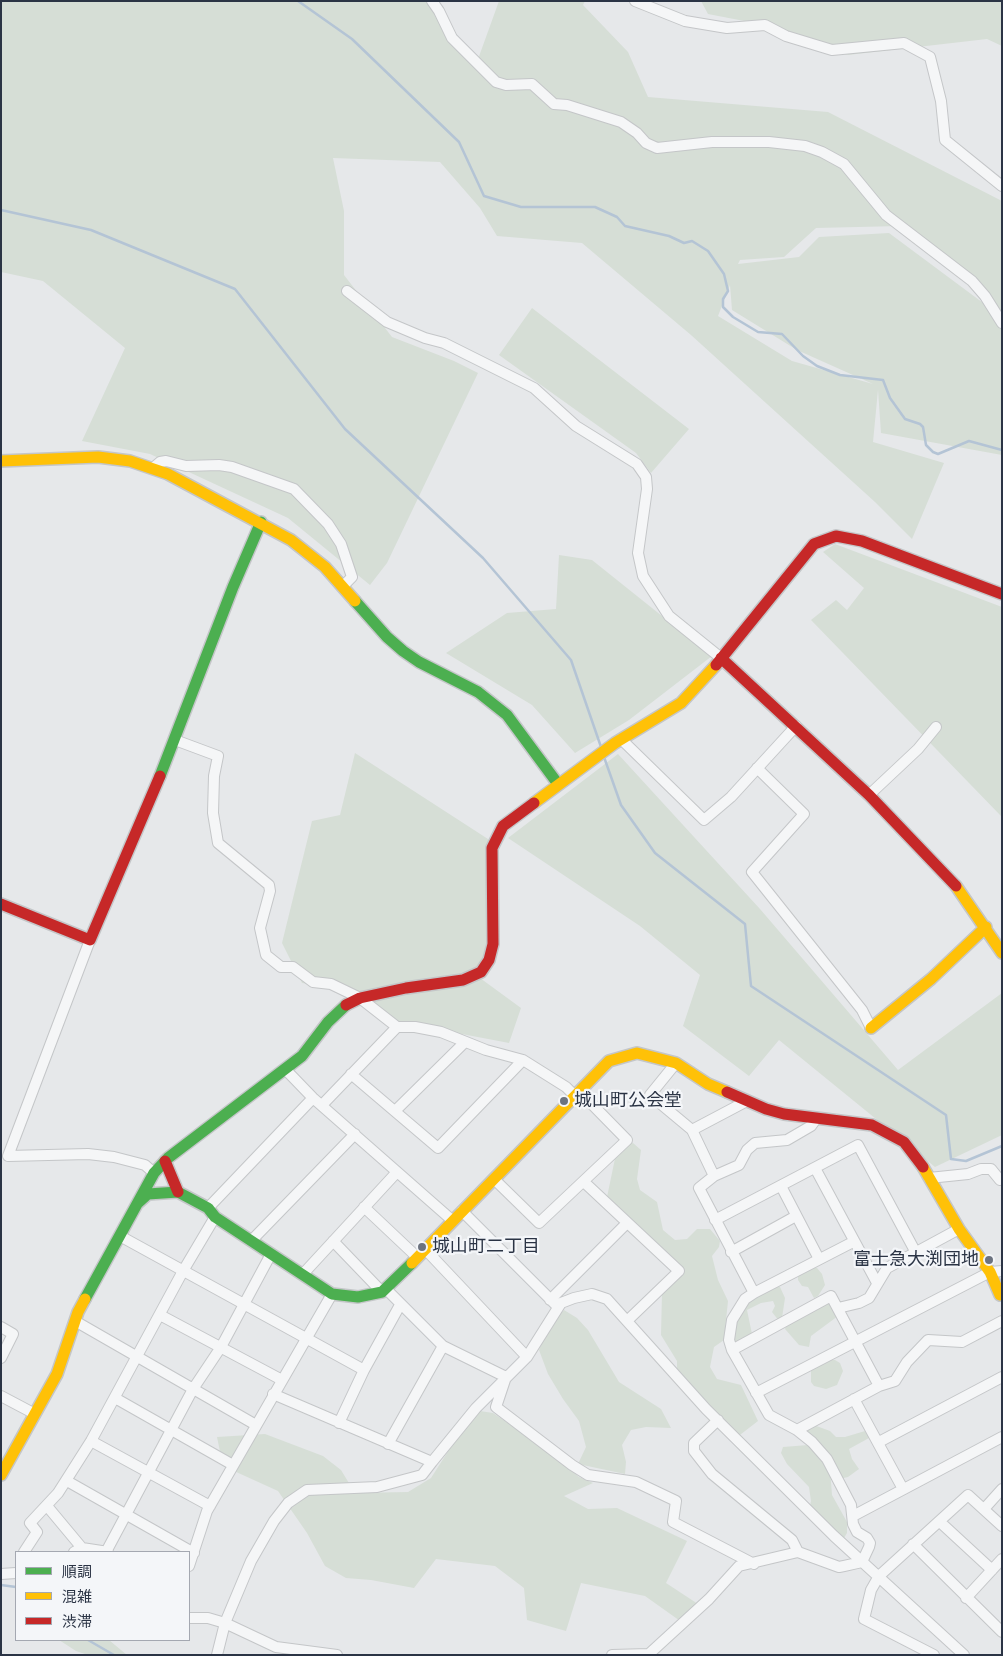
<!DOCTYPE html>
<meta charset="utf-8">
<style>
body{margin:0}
#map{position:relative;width:1003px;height:1656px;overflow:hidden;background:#e6e8ea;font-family:Roboto,"Noto Sans JP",sans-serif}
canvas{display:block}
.frame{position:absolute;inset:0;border:2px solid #2b3445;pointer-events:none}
.legend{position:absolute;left:15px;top:1551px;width:175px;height:90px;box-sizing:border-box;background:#f4f6f9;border:1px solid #a4a8b1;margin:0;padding:6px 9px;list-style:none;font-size:15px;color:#2b3445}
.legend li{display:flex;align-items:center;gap:10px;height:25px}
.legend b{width:25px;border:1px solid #a4a8b1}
</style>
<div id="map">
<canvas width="1003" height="1656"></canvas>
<div class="frame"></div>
<ul class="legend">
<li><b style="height:6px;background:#4caf50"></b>順調</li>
<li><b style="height:6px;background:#ffc107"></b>混雑</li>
<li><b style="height:6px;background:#c62828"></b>渋滞</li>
</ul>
</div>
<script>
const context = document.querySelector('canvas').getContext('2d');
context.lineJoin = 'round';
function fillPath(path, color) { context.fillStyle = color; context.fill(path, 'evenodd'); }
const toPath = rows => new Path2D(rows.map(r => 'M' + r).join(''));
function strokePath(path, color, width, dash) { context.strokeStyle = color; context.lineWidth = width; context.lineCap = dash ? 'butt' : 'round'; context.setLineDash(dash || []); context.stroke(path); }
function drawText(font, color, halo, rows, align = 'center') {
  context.font = font + ' Roboto,"Noto Sans JP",sans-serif'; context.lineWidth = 4.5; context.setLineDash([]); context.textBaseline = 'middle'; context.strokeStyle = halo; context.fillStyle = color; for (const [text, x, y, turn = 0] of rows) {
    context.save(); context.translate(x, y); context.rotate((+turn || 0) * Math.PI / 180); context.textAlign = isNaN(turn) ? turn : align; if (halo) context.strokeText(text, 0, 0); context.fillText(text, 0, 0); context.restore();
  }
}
fillPath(toPath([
 [1,1,431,1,477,62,499,1,585,1,583,5,628,52,648,97,828,112,1002,201,1002,315,946,260,900,226,816,228,784,257,740,260,738,264,799,257,819,237,889,233,1002,317,1002,455,881,433,878,390,873,442,944,463,912,539,875,502,691,335,582,243,497,236,480,208,440,162,333,158,344,211,344,275,392,337,454,361,478,373,387,563,370,585,288,518,150,454,82,441,125,348,43,281,1,272],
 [730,285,732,310,797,350,873,384,792,361,718,316],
 [701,1,1002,1,1002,46,987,39,848,55,786,36,765,25,708,14],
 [532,308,689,429,651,473,636,453,499,355],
 [835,544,1002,607,1001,816,811,620,836,600,847,610,864,588,823,552],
 [559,555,592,560,712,656,629,720,575,753,532,705,446,653,507,613,556,609],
 [355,753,488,839,488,932,480,978,521,1008,509,1043,399,1022,360,992,302,983,282,943,312,821,340,815],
 [618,754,760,909,898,1070,1002,993,1002,1135,935,1167,779,1040,749,1076,683,1026,700,975,640,926,508,838],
 [633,1143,641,1150,637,1179,640,1190,657,1202,663,1230,675,1240,687,1239,697,1229,710,1229,720,1241,719,1247,712,1256,718,1280,728,1301,724,1340,714,1347,710,1367,717,1379,741,1385,758,1421,736,1438,677,1375,677,1361,661,1335,662,1293,682,1272,637,1233,607,1197,617,1149],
 [811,1266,817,1268,822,1274,825,1285,818,1296,814,1298,808,1287,802,1286,798,1280,798,1273],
 [775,1284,780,1287,785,1298,782,1318,779,1321,772,1312,775,1306,773,1301,761,1303,747,1310,752,1334,745,1339,733,1342,733,1322,740,1305],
 [831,1299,838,1316,811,1336,809,1347,799,1345,785,1329,788,1321],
 [564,1310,577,1318,588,1330,619,1382,661,1409,671,1428,646,1427,631,1430,622,1445,626,1462,625,1474,578,1464,586,1447,579,1421,563,1399,548,1374,539,1350,549,1327],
 [827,1360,835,1360,840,1363,843,1371,837,1385,826,1389,814,1386,811,1382,811,1368],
 [480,1411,493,1413,555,1455,579,1477,593,1483,564,1496,588,1509,617,1508,687,1541,666,1583,701,1606,683,1623,645,1596,581,1583,566,1631,527,1620,524,1588,495,1566,436,1559,414,1588,371,1580,346,1578,325,1566,307,1533,278,1491,223,1466,217,1437,265,1434,323,1456,341,1470,355,1493,408,1492,431,1478,454,1442],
 [811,1424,830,1431,836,1437,845,1437,865,1431,869,1438,849,1449,852,1459,859,1469,848,1477,839,1479,830,1469,832,1495,847,1522,847,1533,844,1538,834,1536,809,1510,811,1501,809,1487,787,1464,781,1453,783,1447,808,1445,800,1428],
 [59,1640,109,1640,127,1655,88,1655,76,1651]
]), '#d6ded6');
strokePath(toPath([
 [298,1,352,39,459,142,484,196,521,207,595,207,617,217,625,226,669,236,684,243,692,241,708,251,724,274,728,291,723,299,723,307,733,317,758,332,782,334,803,356,817,366,840,375,883,380,890,398,905,419,920,424,923,427,926,445,933,452,938,454,969,441,1002,450],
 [1,210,91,230,235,289,345,429,483,558,571,660,601,747],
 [604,757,621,805,655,853,745,924,751,986,946,1115,951,1159,966,1161,1002,1146],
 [1,1585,16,1587],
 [88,1640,114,1655]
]), '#b4c4d5', 2.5);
const street = toPath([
 [432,1,439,11,452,38,496,82,506,85,532,84,554,104,567,105,621,122,637,133,646,143,657,148,712,142,769,142,805,146,822,152,844,164,886,215,972,281,985,296,1002,323],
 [635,1,685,21,727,28,765,25,786,36,832,50,904,43,930,57,941,101,945,140,1002,186],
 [347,291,387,322,425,338,444,343,534,388,576,426,637,464,646,477,647,489,638,553,643,576,669,616,721,658],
 [153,468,160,462,166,461,186,466,219,465,232,467,294,489,328,524,341,544,352,577,343,586],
 [621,739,704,820,731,797,796,726],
 [175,740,218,756,214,776,213,813,218,843,269,885,270,891,260,928,266,955,281,967,293,967,313,982,331,984,360,998,397,1027,415,1027,441,1032,486,1050,523,1060,566,1087,575,1096],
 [757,768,804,814,752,872,862,1010,871,1028],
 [869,795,918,749,936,727],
 [90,940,8,1156,88,1154,114,1157,145,1165,154,1173],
 [676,1063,650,1095,692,1130,714,1176],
 [285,1069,313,1098,453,1221],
 [351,1074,438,1148,523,1060],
 [322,1105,397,1027],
 [395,1111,465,1042],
 [692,1130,745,1102],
 [815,1168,877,1283],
 [929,1178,968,1174,981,1169,991,1169,1000,1180],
 [494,1179,539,1223,627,1140,579,1091],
 [584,1182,679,1271,628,1320],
 [781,1186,819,1259],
 [364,1207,417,1257],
 [208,1208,313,1098],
 [462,1211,558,1307],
 [715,1220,858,1145,915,1251],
 [120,1236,364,1370],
 [252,1240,355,1134],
 [333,1241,382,1292],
 [425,1249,527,1357],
 [731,1252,796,1216],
 [303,1274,397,1172],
 [386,1289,443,1346,506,1377,496,1407,572,1465,588,1475,636,1482,676,1501,673,1522,754,1564],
 [754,1293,853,1242],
 [550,1300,626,1224],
 [838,1308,859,1303,869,1298,887,1268,959,1229],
 [160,1315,282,1380],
 [75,1321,256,1425],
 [1,1327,13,1334,1,1358],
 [732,1350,831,1296,879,1386],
 [756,1393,990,1272,1002,1271],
 [273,1394,432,1462,476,1408,527,1357,561,1303,574,1298,592,1294,607,1299,706,1409,834,1536,964,1655],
 [1,1396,35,1414],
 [115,1398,233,1465],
 [854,1399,903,1489],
 [718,1420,694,1443,694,1451,712,1474,792,1540,798,1552],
 [339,1423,364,1370,400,1305],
 [797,1430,879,1386,895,1381,907,1362,928,1340,962,1342,1002,1321],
 [91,1441,210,1506],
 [879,1442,1002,1377],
 [388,1444,443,1346],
 [67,1481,194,1553],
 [47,1506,82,1548],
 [984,1509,1002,1489],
 [853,1516,1002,1437],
 [940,1522,992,1570],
 [913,1544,1002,1632],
 [24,1552,37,1532,30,1523,58,1493,91,1441,183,1271,215,1217],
 [74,1552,82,1548,108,1552],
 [106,1552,193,1389,221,1347,271,1254],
 [189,1566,207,1511,332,1294],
 [1,1574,16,1573],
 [966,1598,1002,1559],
 [189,1618,208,1618,225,1623,276,1647,337,1655],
 [217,1655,225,1623,251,1561,274,1521,288,1503,307,1490,377,1487,422,1475,432,1462],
 [612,1655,649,1654,709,1599,739,1566,798,1552,839,1567,844,1566,862,1562,869,1547,870,1543,867,1538,857,1532,853,1524,851,1505,827,1459,812,1442,797,1430,769,1415,732,1350,729,1340,732,1320,745,1299,754,1293,699,1188,714,1176,739,1165,747,1150,755,1143,787,1140,811,1126,816,1119],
 [934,1655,864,1619,871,1590,879,1576,968,1495,1002,1526]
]);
const fast = toPath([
 [355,601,387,637,403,651,419,662,478,692,507,715,558,784],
 [160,776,233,587,261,522],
 [138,1203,148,1194,178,1192,208,1208,215,1217,332,1294,358,1297,382,1292,412,1263],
 [85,1299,154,1173,168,1158,302,1056,328,1022,346,1005]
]);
const slow = toPath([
 [1,461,98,457,130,461,168,474,291,540,325,567,355,601],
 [534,803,615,743,681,703,716,665],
 [956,886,1002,953],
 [871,1028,931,979,986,927],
 [923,1167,959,1229,990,1272,1000,1295],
 [412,1263,609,1061,637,1053,676,1063,708,1084,727,1092],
 [1,1475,57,1374,78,1312,85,1299]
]);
const jam = toPath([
 [721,658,869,795,956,886],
 [716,665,814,544,836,536,862,541,1002,594],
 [1,904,90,940,160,776],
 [346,1005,360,998,406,988,463,980,481,972,489,960,493,944,492,848,503,826,534,803],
 [727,1092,766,1109,784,1114,872,1125,904,1142,923,1167],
 [165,1161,178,1192]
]);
strokePath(street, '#c4c6c8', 12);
strokePath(fast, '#c4c6c8', 14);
strokePath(slow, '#c4c6c8', 14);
strokePath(jam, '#c4c6c8', 14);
strokePath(street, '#f5f6f7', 10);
strokePath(fast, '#4caf50', 11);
strokePath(slow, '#ffc107', 11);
strokePath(jam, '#c62828', 11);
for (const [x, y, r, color] of [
 [564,1101,5,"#6c737f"],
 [422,1247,5,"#6c737f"],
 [989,1260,5,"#6c737f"]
]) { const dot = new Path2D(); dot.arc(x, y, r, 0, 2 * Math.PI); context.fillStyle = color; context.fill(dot); strokePath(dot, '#f4f6f9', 2); }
drawText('18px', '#2b3445', '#f4f6f9', [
 ["城山町公会堂",574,1101],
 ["城山町二丁目",432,1247],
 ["富士急大渕団地",979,1260,"right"]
], 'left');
</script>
